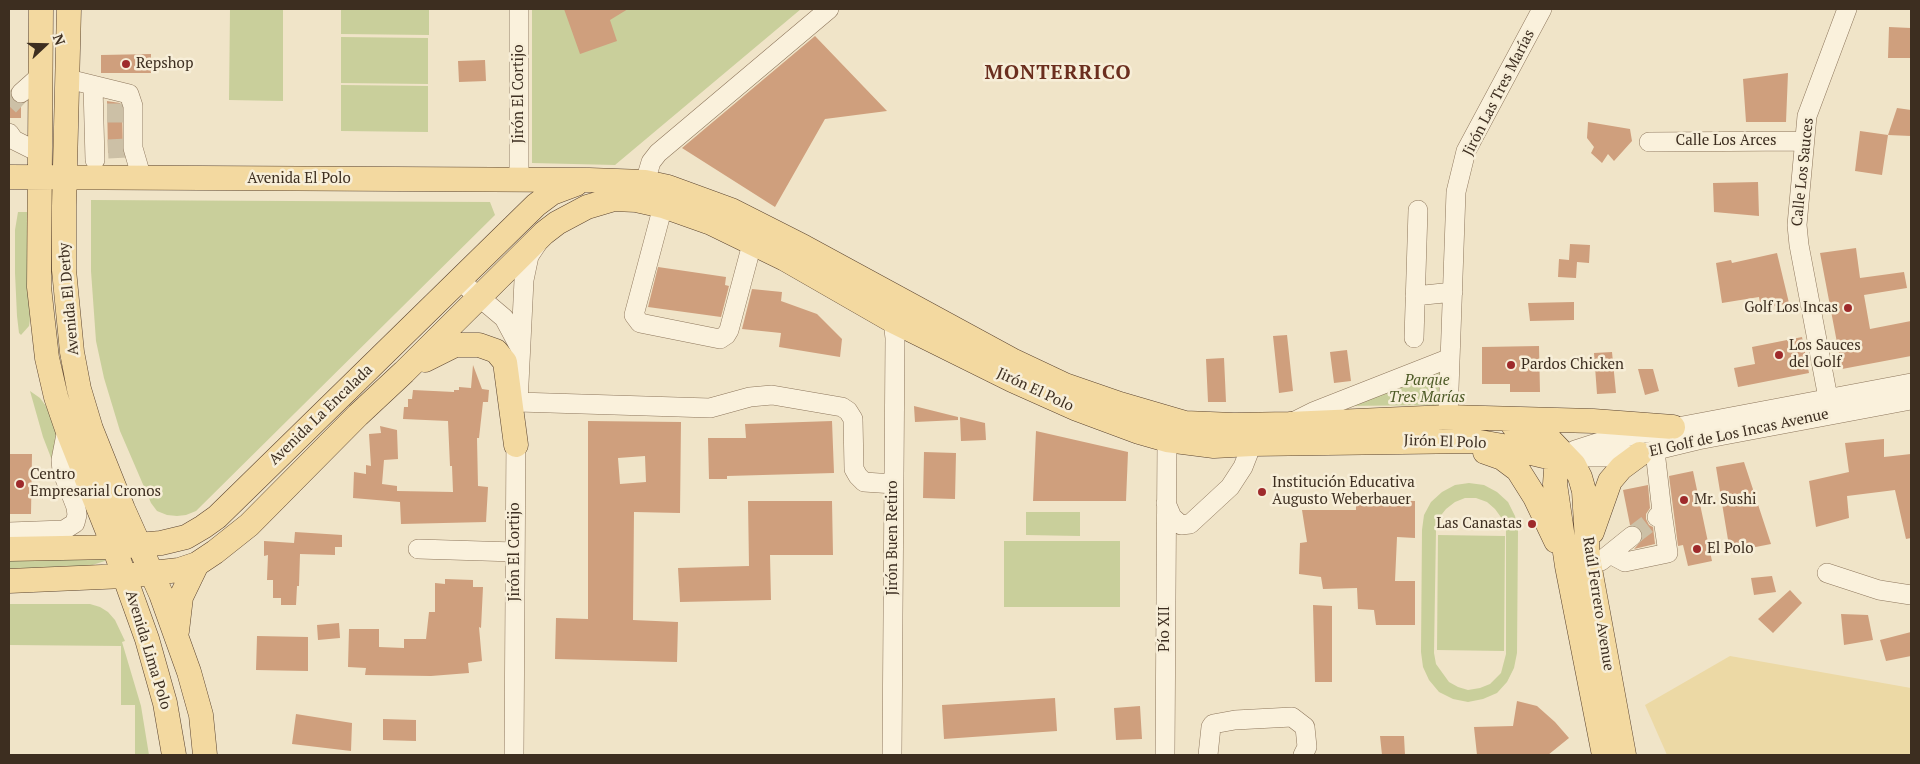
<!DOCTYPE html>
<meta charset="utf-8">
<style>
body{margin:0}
#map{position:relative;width:1920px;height:764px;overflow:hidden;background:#f0e4c8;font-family:"PT Serif",serif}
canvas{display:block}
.frame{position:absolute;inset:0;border:10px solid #3d2e20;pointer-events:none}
.north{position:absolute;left:20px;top:20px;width:50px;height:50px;-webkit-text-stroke:4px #f7eed8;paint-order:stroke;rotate:69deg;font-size:14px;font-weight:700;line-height:20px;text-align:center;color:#3d2e20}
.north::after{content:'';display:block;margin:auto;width:18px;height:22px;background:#3d2e20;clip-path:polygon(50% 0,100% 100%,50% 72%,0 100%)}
</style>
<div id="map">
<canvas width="1920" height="764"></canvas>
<div class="frame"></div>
<div class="north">N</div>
</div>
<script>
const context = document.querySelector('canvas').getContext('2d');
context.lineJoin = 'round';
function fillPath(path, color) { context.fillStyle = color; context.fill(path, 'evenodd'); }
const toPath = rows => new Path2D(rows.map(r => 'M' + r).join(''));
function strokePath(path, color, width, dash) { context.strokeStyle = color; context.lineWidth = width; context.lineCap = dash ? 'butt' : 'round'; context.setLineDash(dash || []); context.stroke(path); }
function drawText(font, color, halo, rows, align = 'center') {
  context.font = font + ' "PT Serif",serif'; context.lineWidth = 5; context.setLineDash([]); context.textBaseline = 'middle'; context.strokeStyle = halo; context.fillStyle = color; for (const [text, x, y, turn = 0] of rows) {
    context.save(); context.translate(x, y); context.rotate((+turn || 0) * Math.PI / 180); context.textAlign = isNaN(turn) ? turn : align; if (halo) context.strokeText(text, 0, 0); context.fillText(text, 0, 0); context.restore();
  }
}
fillPath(toPath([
 [230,9,283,9,283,101,229,100],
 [341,9,429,9,429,35,341,34],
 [532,9,801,9,615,165,532,163],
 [341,37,428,38,428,84,341,83],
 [341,85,428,86,428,132,341,131],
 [91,200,490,202,495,215,196,511,186,515,177,516,167,515,157,511,151,503,120,431,104,378,96,341,91,271],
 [18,212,29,212,29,299,30,319,29,326,21,335,19,333,17,316,15,273,15,230],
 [1443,367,1441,405,1340,406],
 [30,391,40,398,46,406,54,426,56,436,55,468,43,437],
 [1469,483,1484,485,1497,492,1508,502,1515,516,1518,531,1517,653,1514,668,1507,682,1497,693,1483,699,1468,702,1453,699,1439,692,1429,680,1423,667,1421,652,1422,530,1424,515,1431,502,1442,492,1455,485],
 [1465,498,1476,498,1487,502,1495,509,1503,520,1506,531,1506,654,1501,673,1490,684,1480,688,1468,690,1458,687,1449,682,1436,664,1434,653,1436,530,1438,519,1446,509,1455,502],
 [1026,512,1080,512,1080,536,1026,535],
 [1438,535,1505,536,1504,651,1437,650],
 [1004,541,1120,541,1120,607,1004,607],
 [105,558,105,561,89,566,53,567,9,574,9,559],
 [9,604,90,604,100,607,108,612,115,620,125,641,122,642,141,706,149,755,135,755,135,705,121,705,121,646,9,645]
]), '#c9cf9b');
fillPath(toPath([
 [1730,656,1911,688,1911,755,1667,755,1645,705]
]), '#ecd9a5');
fillPath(toPath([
 [564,9,628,9,610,20,617,41,580,54],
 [1889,27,1911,28,1911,58,1888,58],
 [815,36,887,111,825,119,775,207,682,148],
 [151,54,151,73,101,73,101,55],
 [485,60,486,81,459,82,458,61],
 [1788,73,1786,122,1746,122,1743,79],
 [9,93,13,101,21,104,21,118,9,118],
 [107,101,120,103,122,108,123,153,108,153],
 [1897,108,1911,110,1911,136,1888,135],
 [1588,122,1630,129,1632,141,1614,161,1608,154,1602,163,1591,153,1594,147,1587,138],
 [1860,131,1888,135,1882,175,1855,171],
 [1758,182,1759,216,1714,212,1713,183],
 [1570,244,1590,245,1589,263,1577,262,1576,278,1558,277,1559,259,1569,260],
 [1856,248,1860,278,1904,272,1907,288,1864,295,1870,329,1911,321,1911,356,1842,369,1820,253],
 [1777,253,1789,303,1761,309,1759,297,1722,303,1716,263,1731,260,1732,263],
 [658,267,726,277,725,285,729,286,721,317,648,307],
 [752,289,782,292,781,301,817,314,842,339,840,357,779,347,781,333,742,329],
 [1574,302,1574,320,1530,321,1528,303],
 [1287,335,1293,391,1279,393,1273,336],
 [1802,337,1809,373,1738,387,1734,368,1755,364,1752,347],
 [1539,346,1540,392,1510,392,1510,384,1482,384,1482,347],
 [1347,350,1351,381,1334,383,1330,352],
 [1612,352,1616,393,1597,394,1594,353],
 [1224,358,1226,402,1208,402,1206,359],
 [473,365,482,389,489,390,488,402,483,402,479,438,477,438,478,486,488,487,486,522,401,524,400,502,353,498,354,472,366,474,366,465,371,466,369,434,381,433,380,426,397,430,398,459,384,460,382,484,397,486,397,491,453,492,452,466,450,466,448,421,403,419,404,407,408,407,408,399,412,399,413,390,454,392,454,390,459,390,459,387,471,388],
 [1638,369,1653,369,1659,391,1645,395],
 [914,406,958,417,958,420,915,422],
 [960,417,985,423,986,440,961,441],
 [588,421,681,422,680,513,634,512,633,620,678,622,677,662,555,659,556,618,588,619],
 [645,456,646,482,620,484,618,458],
 [832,421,834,473,727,476,727,479,709,479,708,438,746,438,745,424],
 [1036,431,1128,452,1126,501,1033,501],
 [1884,439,1884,457,1911,454,1911,538,1906,539,1895,490,1847,496,1849,518,1816,527,1809,481,1849,472,1845,443],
 [924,452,956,453,955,499,923,498],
 [9,454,32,454,31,514,9,514],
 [1744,462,1771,544,1730,552,1716,467],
 [1693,471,1712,561,1688,566,1683,545,1678,546,1669,476],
 [1648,485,1650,508,1646,514,1646,519,1649,525,1653,527,1655,544,1634,549,1642,540,1643,534,1636,526,1630,525,1623,490],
 [748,501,832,501,833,555,770,555,771,600,680,602,678,568,749,566],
 [1356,501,1415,501,1415,538,1397,537,1395,581,1415,581,1415,625,1376,625,1374,610,1358,609,1357,588,1323,589,1321,577,1299,574,1300,543,1307,542,1302,510,1356,510],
 [295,532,342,535,342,547,335,547,335,555,300,554,299,586,297,586,296,605,281,605,281,598,273,598,273,580,267,580,268,555,264,556,264,541,294,543],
 [1772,576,1776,592,1754,595,1751,578],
 [445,579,473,580,473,587,483,587,481,628,479,627,482,661,468,663,469,673,431,676,365,675,366,668,348,667,349,629,379,629,379,647,404,648,404,639,426,639,429,612,435,612,435,583,445,584],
 [1790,590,1802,603,1773,633,1758,619],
 [1313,605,1332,606,1332,682,1315,682],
 [1841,614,1868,615,1873,640,1844,645],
 [339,623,340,638,318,640,317,625],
 [1911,632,1911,656,1886,661,1880,640],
 [257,636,308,637,308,671,256,670],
 [1055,698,1057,731,944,739,942,705],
 [1517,701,1537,706,1555,722,1569,738,1548,755,1477,755,1474,727,1513,726],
 [1140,706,1142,739,1116,740,1114,708],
 [296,714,352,723,351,751,292,744],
 [383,719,416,720,416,741,383,740],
 [1380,736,1404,736,1405,755,1382,755]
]), '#cf9f7d');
strokePath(toPath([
 [9,106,21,93],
 [107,113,128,113],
 [108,149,129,148],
 [1632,536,1657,517]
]), '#ccc0a6', 19, [19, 9]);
const minor = toPath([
 [519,9,519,180],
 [68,79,129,94,133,106,133,148,142,179],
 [93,86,95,160],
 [21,93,40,76],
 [9,133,14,140,40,153],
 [1649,142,1804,141],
 [645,182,651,162,658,153,829,9],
 [663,206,634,315,640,323,720,339,726,335,729,330,752,244],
 [459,280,504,318,519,346],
 [1415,296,1453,292],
 [1414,338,1418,210],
 [1828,398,1799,245,1797,225,1807,116,1847,9],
 [518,402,710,408,750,397,772,395,842,407,848,411,853,419,854,469,858,476,864,482,894,484],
 [518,404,524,280,529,256,537,244],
 [1448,417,1456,192,1466,151,1542,9],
 [1291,423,1315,411,1450,358],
 [1655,451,1662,512,1657,517],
 [1566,457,1575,450,1603,441,1911,383],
 [1570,457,1616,457,1640,454,1698,440,1911,400],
 [1166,503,1172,517,1181,525,1190,524,1230,487,1243,467,1252,444],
 [9,532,64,530,75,523,77,515,76,507,62,471,61,460,67,429],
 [418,549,515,552],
 [1610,554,1625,562,1668,553,1662,512],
 [1601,561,1632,536],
 [1827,573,1879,590,1911,595],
 [514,755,516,431],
 [892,755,895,338,893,321],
 [1165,755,1167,440],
 [1208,755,1211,727,1213,724,1235,720,1292,717,1305,727,1307,747,1303,755]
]);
const major = toPath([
 [41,9,39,287,47,358,56,397,67,429,114,547,147,639,165,703,174,755],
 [69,9,64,206,64,270,72,352,79,389,91,429,123,509,161,594,189,672,201,715,205,755],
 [9,177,589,180,645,182,668,187,731,210,804,247,1012,360,1065,385,1120,404,1185,423,1234,425,1289,424,1448,417,1593,421,1673,427],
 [425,360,455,345,479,345,496,351,505,362,516,445],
 [1513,425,1533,431,1551,441,1574,465,1580,477,1584,491,1588,558,1624,755],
 [1485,452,1502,458,1518,470,1535,497,1556,541],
 [1566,457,1560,463,1556,470,1555,484,1567,566,1604,755],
 [1592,532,1610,481,1621,468,1640,454],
 [9,549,114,547,161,543,186,537,203,527,217,517,536,205,552,193,576,184],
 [9,581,125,576,179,570,197,564,215,552,249,525,358,415,404,372,544,233,557,223,587,207,614,199,636,200,663,206,711,223,785,259,893,321,1012,380,1077,409,1139,432,1167,440,1214,446,1252,444,1474,441,1503,446,1544,456,1566,457],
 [177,631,181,597,197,564]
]);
strokePath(minor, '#8d765c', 20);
strokePath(major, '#5b4430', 25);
strokePath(minor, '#faf1dc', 19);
strokePath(major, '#f3d9a0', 24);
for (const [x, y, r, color] of [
 [126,64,5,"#9e2a2b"],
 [1848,308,5,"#9e2a2b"],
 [1779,355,5,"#9e2a2b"],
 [1511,365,5,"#9e2a2b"],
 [20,484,5,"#9e2a2b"],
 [1262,492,5,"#9e2a2b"],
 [1684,500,5,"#9e2a2b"],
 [1532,524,5,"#9e2a2b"],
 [1697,549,5,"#9e2a2b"]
]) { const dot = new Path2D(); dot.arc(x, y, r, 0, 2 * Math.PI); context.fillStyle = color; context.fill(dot); strokePath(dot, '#f7eed8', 2); }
drawText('15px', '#3d2e20', '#f7eed8', [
 ["Repshop",136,64],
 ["Golf Los Incas",1838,308,"right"],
 ["Los Sauces",1789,346],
 ["del Golf",1789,363],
 ["Pardos Chicken",1521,365],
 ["Centro",30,475],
 ["Empresarial Cronos",30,492],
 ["Institución Educativa",1272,483],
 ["Augusto Weberbauer",1272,500],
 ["Mr. Sushi",1694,500],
 ["Las Canastas",1522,524,"right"],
 ["El Polo",1707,549]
], 'left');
drawText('15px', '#3d2e20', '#f7eed8', [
 ["Jirón Las Tres Marías",1499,93,-63],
 ["Jirón El Cortijo",519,94,-90],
 ["Calle Los Arces",1726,141],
 ["Calle Los Sauces",1803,172,-84],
 ["Avenida El Polo",299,179],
 ["Avenida El Derby",69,299,-95],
 ["Jirón El Polo",1035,390,25],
 ["Avenida La Encalada",321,415,-44],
 ["El Golf de Los Incas Avenue",1739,433,-12],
 ["Jirón El Polo",1445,442,2],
 ["Jirón Buen Retiro",893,538,-90],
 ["Jirón El Cortijo",515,552,-90],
 ["Raúl Ferrero Avenue",1598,604,81],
 ["Pío XII",1165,629,-90],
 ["Avenida Lima Polo",148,650,73]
]);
drawText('italic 15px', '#4d5a26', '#f7eed8', [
 ["Parque",1427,381],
 ["Tres Marías",1427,398]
]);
context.letterSpacing = '1px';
drawText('bold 20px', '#6b2e1e', '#f7eed8', [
 ["MONTERRICO",1058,73]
]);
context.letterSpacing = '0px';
</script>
